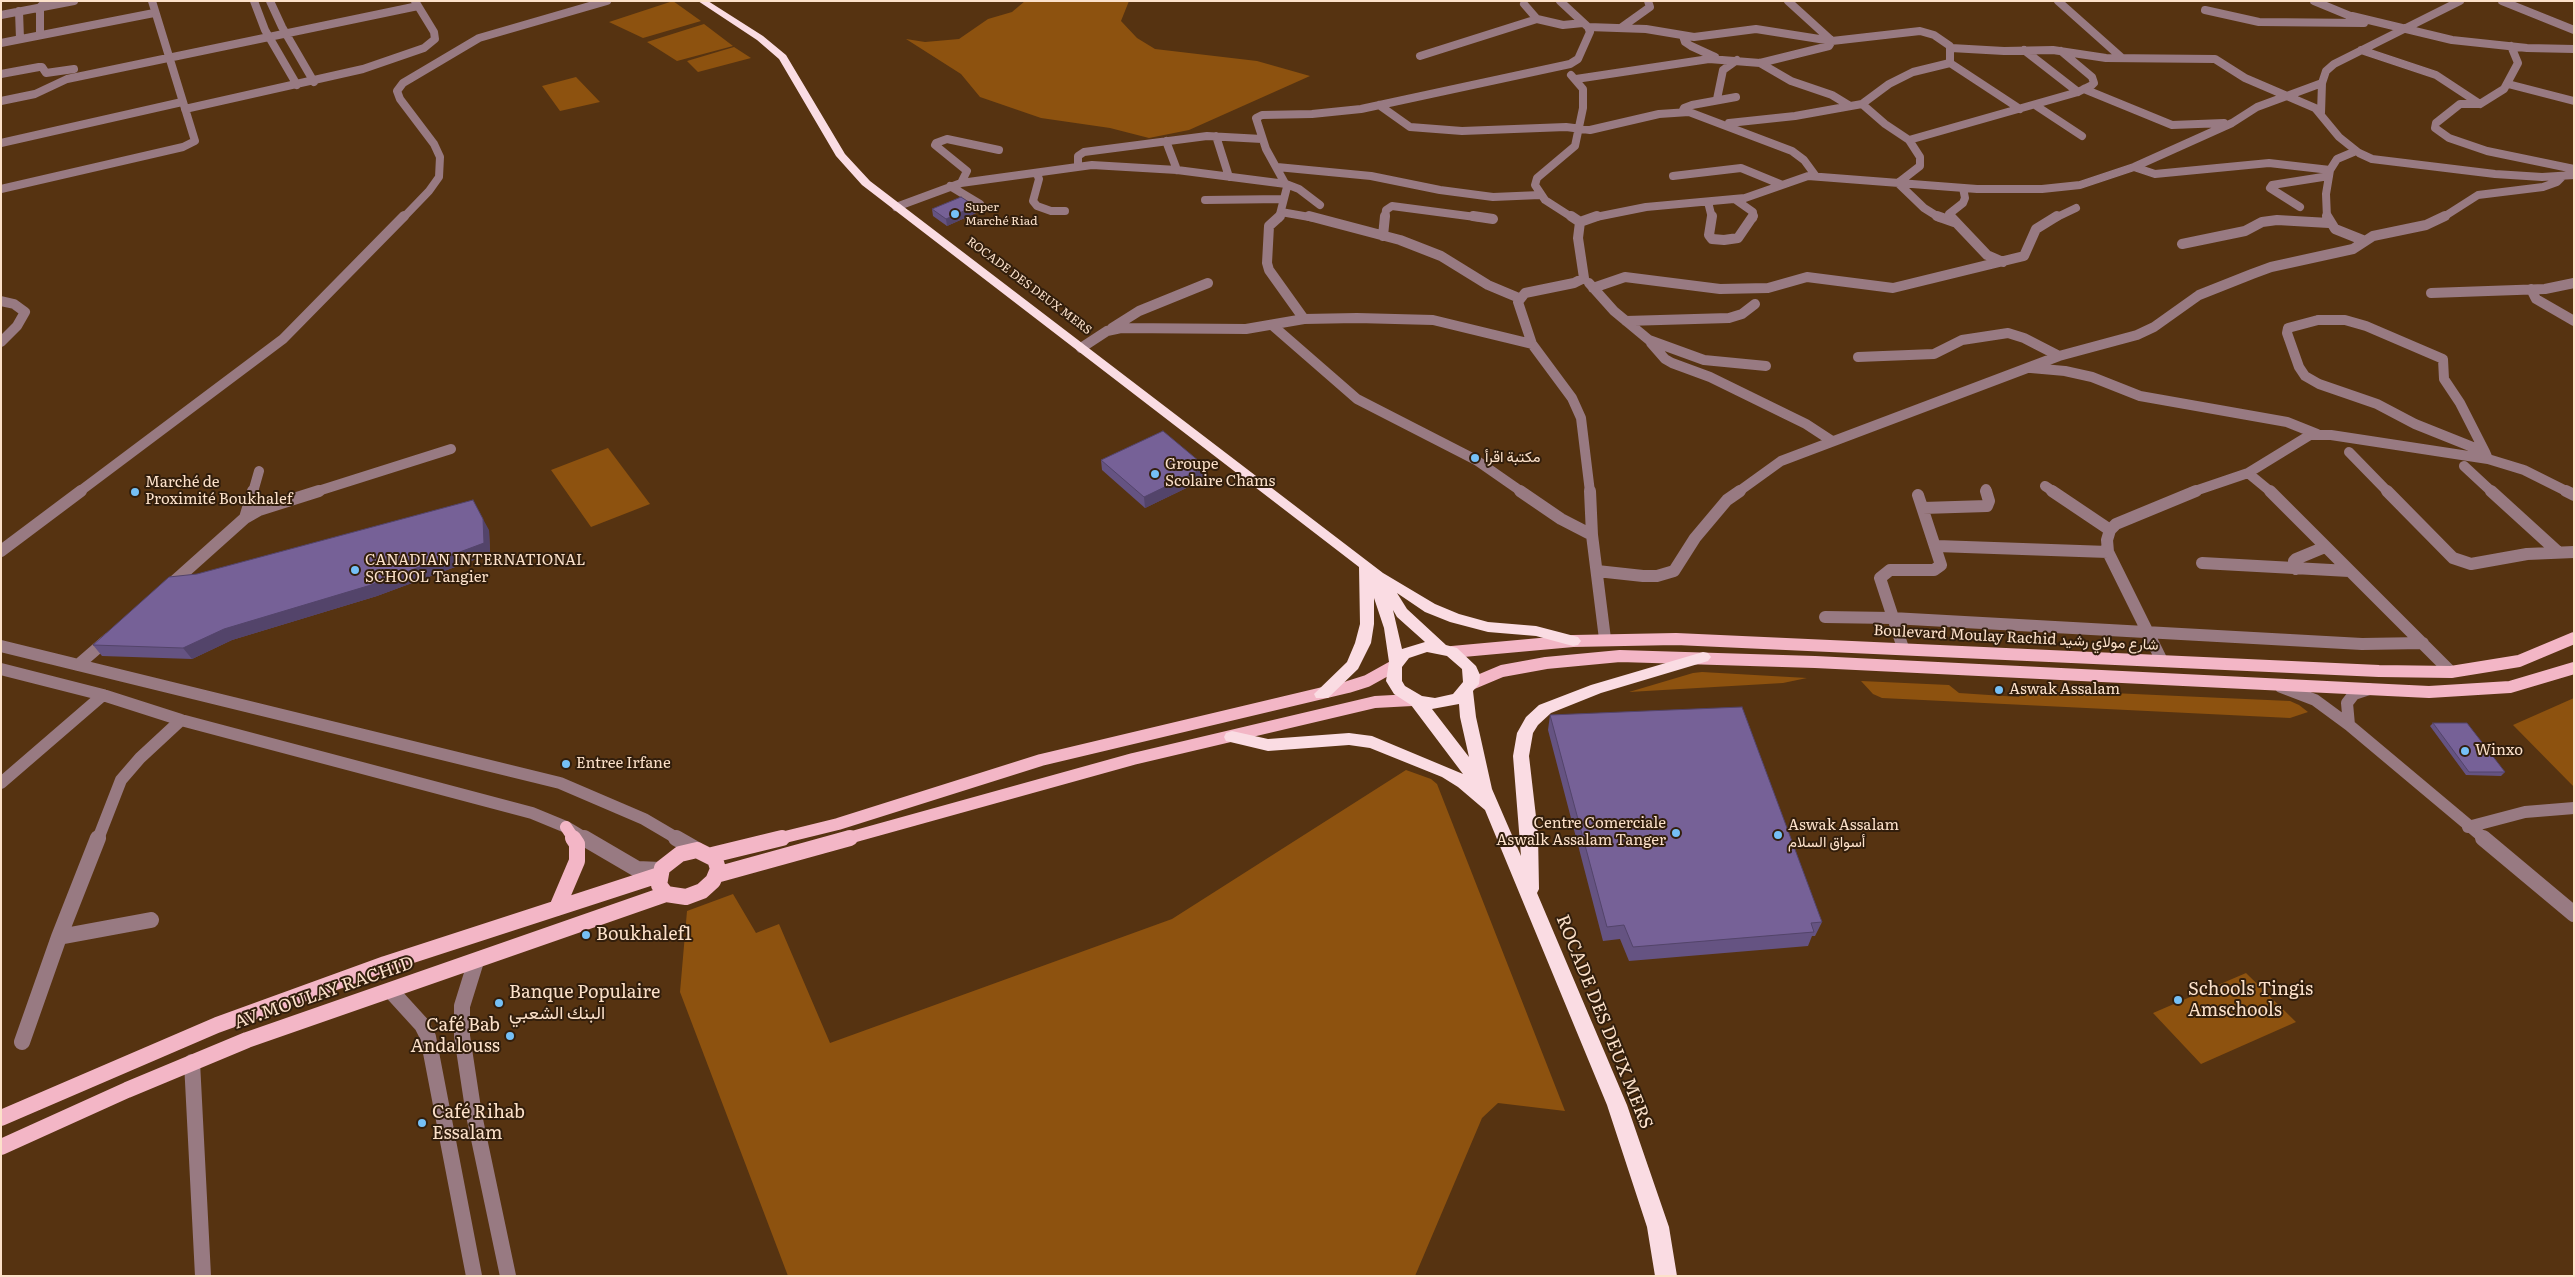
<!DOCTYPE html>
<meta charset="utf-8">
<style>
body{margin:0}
#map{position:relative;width:2575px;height:1277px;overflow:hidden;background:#563311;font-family:Literata,serif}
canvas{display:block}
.frame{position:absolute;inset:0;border:2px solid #fce1ca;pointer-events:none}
</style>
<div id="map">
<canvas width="2575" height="1277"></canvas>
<div class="frame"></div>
</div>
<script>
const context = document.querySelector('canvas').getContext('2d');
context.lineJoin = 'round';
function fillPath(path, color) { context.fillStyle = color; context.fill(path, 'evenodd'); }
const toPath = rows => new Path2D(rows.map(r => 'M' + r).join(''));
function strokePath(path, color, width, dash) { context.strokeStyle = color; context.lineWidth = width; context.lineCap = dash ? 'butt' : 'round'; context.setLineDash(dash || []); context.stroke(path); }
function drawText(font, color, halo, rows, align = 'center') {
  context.font = font + ' Literata,Vazirmatn,serif'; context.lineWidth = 4; context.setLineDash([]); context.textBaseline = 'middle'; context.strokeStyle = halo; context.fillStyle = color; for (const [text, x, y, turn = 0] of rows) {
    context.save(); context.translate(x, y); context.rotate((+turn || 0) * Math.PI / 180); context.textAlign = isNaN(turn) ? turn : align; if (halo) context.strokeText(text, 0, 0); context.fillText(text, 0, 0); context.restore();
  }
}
fillPath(toPath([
 [673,1,701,21,643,38,609,22],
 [1025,1,1129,1,1121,21,1137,38,1155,49,1257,61,1310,76,1189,130,1149,138,1110,128,1041,118,980,97,961,74,906,39,925,42,959,39,988,19,1012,12],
 [704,24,733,46,677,61,647,42],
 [734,47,751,58,698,72,687,61],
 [576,77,600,102,560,111,542,86],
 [608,448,650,504,591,527,551,470],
 [1693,673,1702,672,1807,678,1783,683,1629,692],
 [1861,681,1949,685,1959,693,2019,697,2023,689,2290,701,2299,705,2308,712,2290,718,1882,698,1873,694],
 [2574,698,2574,787,2513,725],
 [1406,770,1431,779,1437,784,1565,1111,1498,1103,1482,1118,1415,1276,788,1276,680,992,687,911,733,894,756,933,779,924,830,1043,1172,919],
 [2246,973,2296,1022,2201,1064,2153,1013]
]), '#8d520f');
strokePath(toPath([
 [254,1,265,30,297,85],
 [270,1,282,27,314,82],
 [2058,1,2122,58],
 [2314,1,2360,20],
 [2502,1,2574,30],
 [1524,4,1537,19,1563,25,1583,23],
 [2205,10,2259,22,2364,23],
 [19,11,20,39],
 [1,15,74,1],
 [2352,16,2452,40,2527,48,2574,49],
 [1588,27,1646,29,1694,37,1756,29,1832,41,1920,31,1934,35,1950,46,1950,63],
 [1622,27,1650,7,1648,1],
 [40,35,40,7,45,2],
 [1683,36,1685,42,1691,46,1715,57],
 [1,43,154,13],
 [2511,46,2518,63,2504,89,2480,104,2460,104,2436,123,2435,128,2449,138,2487,151,2574,169],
 [1951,48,2004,51,2053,50,2106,58,2215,59,2245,78,2315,108,2339,137,2359,153,2372,159,2495,174,2542,177,2574,175],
 [2024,50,2078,92],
 [2361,50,2436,75,2480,104],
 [1420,56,1537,19],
 [1760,63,1791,81,1832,95,1850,106],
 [1,74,39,67,42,67,46,73,74,69],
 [1571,75,1583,89,1583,108,1575,146,1537,178,1535,185,1545,200,1573,218],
 [1576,79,1709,59,1760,63,1829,46,1832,41,1788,1],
 [2508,84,2574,101],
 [2084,89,2172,125,2224,123],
 [1717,99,1723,70,1737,60],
 [1,101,35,94,67,79,418,6],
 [1862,104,1885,124,1909,140,1920,157,1920,166,1898,183,1924,208,1940,218],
 [1379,105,1410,127,1462,131,1566,127,1590,130,1659,114,1689,112,1792,151,1804,160,1815,175],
 [2035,105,2082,136],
 [185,109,363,69,424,48,435,39,434,32,415,1],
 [1682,112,1684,108,1692,105,1736,97],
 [2321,113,2322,83,2326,71,2334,64,2460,1],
 [1729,123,1795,116,1862,104,1889,84,1913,72,1950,63,2020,109],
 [1216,136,1229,177],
 [1909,140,2078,92,2092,85,2094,83,2092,77,2061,51],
 [1166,141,1177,170],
 [1,143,182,102],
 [1078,167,1078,156,1084,152,1207,136,1262,139],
 [1277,167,1371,176,1440,190,1493,197,1540,195],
 [2134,167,2155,174,2269,163,2330,170],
 [1037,174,1039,179,1033,201,1037,206,1051,211,1065,211],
 [1673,176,1741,168,1780,184],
 [961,183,967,171,935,145,936,143,947,139,999,150],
 [950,186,980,204],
 [1,189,183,147,195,141,152,1],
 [1205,200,1283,199],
 [1736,200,1753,212,1753,218],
 [1708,202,1712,218],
 [896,207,961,183,1092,165,1177,170,1286,184,1299,189,1320,205],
 [2300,207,2270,188,2272,185,2329,176],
 [1281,212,1315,218],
 [403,218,429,191,439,177,440,157,434,144,400,99,397,91,403,83,479,38,607,1],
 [1279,218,1287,187,1266,149,1256,118,1262,115,1312,114,1361,109,1570,64,1578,59,1590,32,1588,27,1560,1],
 [1385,218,1386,210,1392,206,1483,218],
 [1591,218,1646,207,1745,198,1808,176,1977,189,2042,189,2080,185,2134,167,2232,123,2257,107,2322,83],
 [1950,218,1949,214,1963,203,1965,198,1963,188],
 [2055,218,2076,208],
 [2327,218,2326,194,2330,170,2337,159,2356,151],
 [2442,218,2478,195,2543,187,2557,182,2563,176]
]), '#987a82', 8);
strokePath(toPath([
 [1280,216,1269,226,1267,263,1269,270,1304,319],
 [1309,216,1400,240,1441,256,1488,285,1519,298],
 [1473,216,1493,219],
 [1571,216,1580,222],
 [1712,216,1709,235,1712,239,1724,240,1738,238,1753,216],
 [1937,216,1954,222],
 [1950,216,1987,255,2003,262],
 [2327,216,2335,229,2365,241],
 [1383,236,1385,216],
 [2182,244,2245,231,2262,222,2277,220,2329,223],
 [1589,283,1614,311,1649,340,1704,360,1766,366],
 [1593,288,1625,277,1720,289,1768,288,1807,277,1893,288,2024,256,2036,229,2057,216],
 [2531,289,2536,299,2574,321],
 [2431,293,2545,289,2574,283],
 [1,301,14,304,25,312,17,326,1,342],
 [2318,320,2345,320,2366,326,2443,359,2444,379,2460,403,2485,452,2415,424,2377,404,2319,384,2305,376,2299,367,2287,333,2288,328,2318,320],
 [1626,321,1729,318,1742,314,1755,304],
 [1272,325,1357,399,1476,460,1522,492],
 [1112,328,1139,311,1208,283],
 [1651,343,1665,359,1672,363,1710,377,1806,424,1832,441],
 [1081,348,1107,331,1121,328,1246,329,1304,319,1357,318,1433,320,1532,344],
 [1858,357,1934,354,1962,340,2008,333,2024,338,2059,356],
 [2031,368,2065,371,2092,377,2140,396,2287,422,2317,434],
 [2349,452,2388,492],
 [2485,452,2488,459],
 [2464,466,2492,492],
 [2248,473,2271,492],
 [2045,486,2054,492],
 [1986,489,1987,492],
 [79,492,283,339,404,216],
 [253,492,259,471],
 [315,492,451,449],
 [1590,492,1581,418,1572,398,1532,344,1518,302,1525,293,1574,283,1584,278,1578,238,1580,222,1597,216],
 [1738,492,1781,461,2059,356,2137,335,2154,327,2199,295,2252,274,2271,267,2353,249,2373,236,2426,225,2445,216],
 [2192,492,2248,473,2310,435,2331,435,2488,459,2524,470,2568,492]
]), '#987a82', 10);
strokePath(toPath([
 [1520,491,1561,519,1592,535],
 [1590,491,1592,535,1605,639],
 [2052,491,2110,530],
 [2270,491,2451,672],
 [2387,491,2453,558,2471,564,2527,554,2574,552],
 [2491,491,2558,552],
 [2566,491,2574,495],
 [1923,508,1987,506,1989,501,1986,491],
 [245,518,253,491],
 [1937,546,2108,552],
 [1,551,81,491],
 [2202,563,2349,571],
 [2296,569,2294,561,2296,559,2325,547],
 [1597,571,1643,576,1657,576,1674,571,1695,538,1727,500,1740,491],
 [169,586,245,518,259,510,319,491],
 [1825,617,1892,618,2362,644,2423,643],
 [1,646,560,783,644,819,678,839],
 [1903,648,1880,578,1890,570,1934,570,1941,565,1918,495],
 [2162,661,2108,552,2107,540,2110,530,2116,524,2196,491],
 [78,665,108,639],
 [1,669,103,695,181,720,532,813,566,827,586,839],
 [2281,687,2315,700,2349,725,2485,839],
 [2349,725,2347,703,2354,694,2369,689],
 [1,783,103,695],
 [2468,827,2525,812,2574,808],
 [98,839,121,780,140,758,181,720]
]), '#987a82', 12);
strokePath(toPath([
 [584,838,637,869,661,870],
 [676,838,697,850],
 [2483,838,2574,914],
 [59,937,151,920],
 [476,961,462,1006,462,1036,474,1115,508,1276],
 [391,991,422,1025,428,1037,474,1276],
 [22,1042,59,937,98,838],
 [192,1062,203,1276]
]), '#987a82', 16);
strokePath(toPath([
 [1452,652,1573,641,1676,639,2379,671,2451,672,2519,661,2574,638],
 [1471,684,1502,671,1546,663,1620,656,1815,662,2429,692,2510,687,2574,668],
 [566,827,574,839],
 [777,839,838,824,1041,760,1348,687,1367,681,1394,666],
 [845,839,1133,759,1375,702,1412,700]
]), '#f3b6c6', 12);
strokePath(toPath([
 [697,850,715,859,718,869,713,881,702,891,686,897,666,894,659,885,662,868,680,854,697,850],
 [712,855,782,838],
 [716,875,850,838],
 [557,908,577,861,577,844,573,838],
 [1,1118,217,1025,385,964,659,875],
 [1,1147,127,1090,247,1040,666,894]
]), '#f3b6c6', 16);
fillPath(toPath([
 [698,1,708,1,763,36,786,55,845,154,870,181,1383,573,1435,604,1459,614,1488,622,1536,626,1578,637,1581,641,1578,645,1573,646,1536,636,1488,632,1450,622,1425,612,1397,593,1407,609,1446,645,1457,648,1476,666,1480,675,1479,684,1473,691,1476,717,1492,789,1521,856,1513,756,1517,733,1526,717,1539,705,1591,685,1703,652,1708,653,1711,657,1708,661,1601,693,1551,713,1538,725,1533,733,1529,756,1538,834,1539,889,1537,893,1627,1105,1669,1227,1677,1276,1655,1276,1647,1227,1607,1105,1485,810,1458,787,1442,777,1370,748,1349,745,1268,751,1226,741,1224,737,1226,733,1232,731,1268,739,1349,733,1372,736,1463,774,1411,705,1394,694,1386,681,1389,662,1384,628,1374,598,1374,624,1371,643,1358,669,1328,698,1316,698,1314,694,1347,662,1355,643,1360,624,1359,567,862,185,836,156,779,59,757,40,698,1],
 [1393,610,1397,617,1425,642,1402,649,1393,610],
 [1427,652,1447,656,1462,669,1463,682,1453,694,1435,698,1422,696,1405,686,1402,681,1402,667,1409,658,1427,652],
 [1459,704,1460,717,1469,757,1432,709,1459,704]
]), '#fadce3');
fillPath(toPath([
 [932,209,976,213,947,226,933,216],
 [1101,460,1206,467,1207,478,1145,508,1102,470],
 [489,530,490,554,377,596,232,640,192,659,102,656,93,645,197,574],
 [1550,715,1822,922,1815,936,1812,936,1808,946,1629,961,1620,939,1603,941,1548,730],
 [2433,723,2505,772,2501,776,2466,775,2430,726]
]), '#655382');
fillPath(toPath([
 [975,206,976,213,947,226,946,219],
 [1206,467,1207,478,1145,508,1144,497],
 [483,519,489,530,490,554,377,596,232,640,192,659,183,648,224,629]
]), '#53446a');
const building = toPath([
 [961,197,975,206,946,219,932,209,961,197],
 [1163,431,1206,467,1144,497,1101,460,1163,431],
 [473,500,483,519,484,543,371,585,224,629,183,648,93,645,169,577,197,574,473,500],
 [1742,707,1822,922,1811,923,1814,932,1633,947,1624,925,1607,927,1550,715,1742,707],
 [2433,723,2467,723,2505,772,2469,772,2433,723]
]);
fillPath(building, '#766197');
strokePath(building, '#53446a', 1);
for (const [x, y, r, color] of [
 [955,214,5,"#75c0f6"],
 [1475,458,5,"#75c0f6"],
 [1155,474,5,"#75c0f6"],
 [135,492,5,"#75c0f6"],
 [355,570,5,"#75c0f6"],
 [1999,690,5,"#75c0f6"],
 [2465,751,5,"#75c0f6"],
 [566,764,5,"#75c0f6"],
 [1676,833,5,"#75c0f6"],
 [1778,835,5,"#75c0f6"],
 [586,935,5,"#75c0f6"],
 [2178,1000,5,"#75c0f6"],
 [499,1003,5,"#75c0f6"],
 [510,1036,5,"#75c0f6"],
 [422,1123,5,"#75c0f6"]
]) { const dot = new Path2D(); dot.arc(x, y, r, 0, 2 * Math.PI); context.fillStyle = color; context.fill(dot); strokePath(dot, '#321e0c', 2); }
drawText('12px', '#fce1ca', '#321e0c', [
 ["Super",965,207],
 ["Marché Riad",965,221]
], 'left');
drawText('12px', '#fce1ca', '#321e0c', [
 ["ROCADE DES DEUX MERS",1029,286,37]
]);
drawText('15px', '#fce1ca', '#321e0c', [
 ["مكتبة اقرأ",1485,458],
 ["Groupe",1165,465],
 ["Scolaire Chams",1165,482],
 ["Marché de",145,483],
 ["Proximité Boukhalef",145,500],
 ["CANADIAN INTERNATIONAL",365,561],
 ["SCHOOL Tangier",365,578],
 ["Aswak Assalam",2009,690],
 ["Winxo",2475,751],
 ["Entree Irfane",576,764],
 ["Centre Comerciale",1666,824,"right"],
 ["Aswalk Assalam Tanger",1666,841,"right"],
 ["Aswak Assalam",1788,826],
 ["أسواق السلام",1788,843]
], 'left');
drawText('15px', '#fce1ca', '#321e0c', [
 ["Boulevard Moulay Rachid شارع مولاي رشيد",2016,638,3]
]);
drawText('18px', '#fce1ca', '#321e0c', [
 ["Boukhalef1",596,935],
 ["Schools Tingis",2188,990],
 ["Amschools",2188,1011],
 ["Banque Populaire",509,993],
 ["البنك الشعبي",509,1014],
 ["Café Bab",500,1026,"right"],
 ["Andalouss",500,1047,"right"],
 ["Café Rihab",432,1113],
 ["Essalam",432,1134]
], 'left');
drawText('18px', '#fce1ca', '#321e0c', [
 ["AV.MOULAY RACHID",324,993,-19],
 ["ROCADE DES DEUX MERS",1604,1022,68]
]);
</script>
